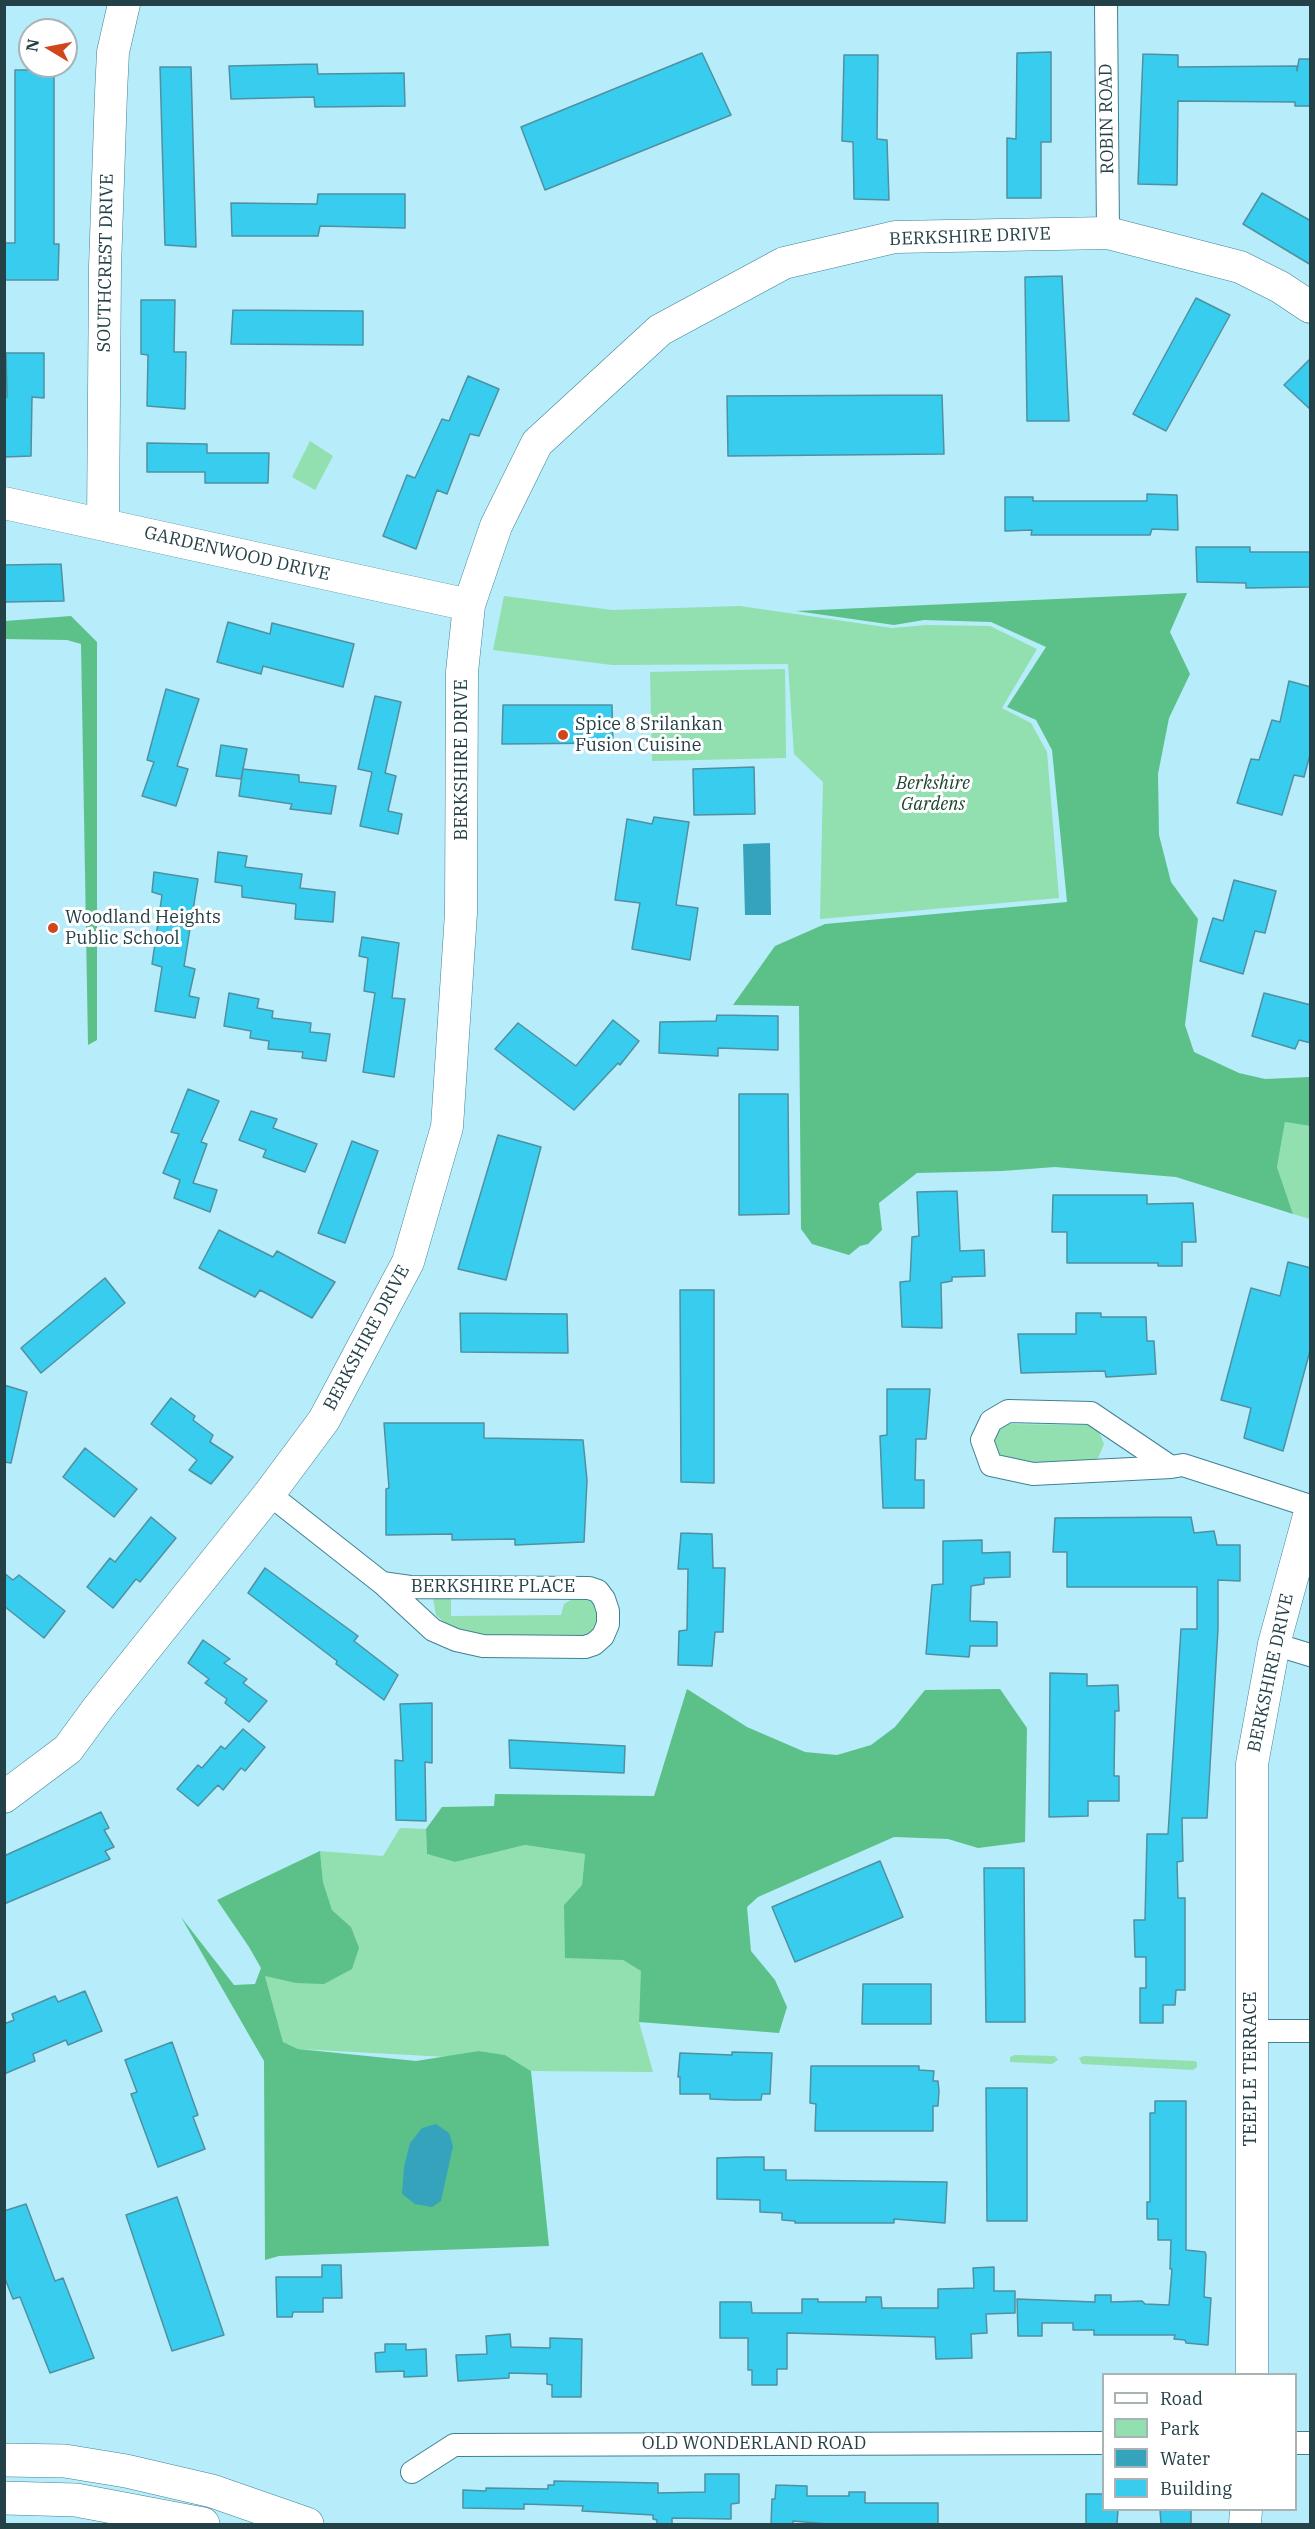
<!DOCTYPE html>
<style>
body{margin:0}
#map{position:relative;width:1315px;height:2529px;overflow:hidden;background:#b7ecfa;font-family:"IBM Plex Serif",serif}
canvas{display:block}
.frame{position:absolute;inset:0;border:6px solid #254148;pointer-events:none}
.legend{position:absolute;left:1102px;top:2373px;width:195px;height:138px;box-sizing:border-box;background:#fff;border:2px solid #a8b3b6;margin:0;padding:8px 10px;list-style:none;font-size:18px;color:#254148}
.legend li{display:flex;align-items:center;gap:12px;height:30px}
.legend b{width:30px;border:2px solid #a8b3b6}
.north{position:absolute;left:18px;top:18px;width:60px;height:60px;box-sizing:border-box;background:#fff;border:2px solid #a8b3b6;border-radius:50%;rotate:280deg;font-size:16px;font-weight:700;line-height:24px;text-align:center;color:#254148}
.north::after{content:'';display:block;margin:auto;width:21px;height:27px;background:#d0471e;clip-path:polygon(50% 0,100% 100%,50% 72%,0 100%)}
</style>
<div id="map">
<canvas width="1315" height="2529"></canvas>
<div class="frame"></div>
<ul class="legend">
<li><b style="height:8px;background:#fff"></b>Road</li>
<li><b style="height:16px;background:#92dfaf"></b>Park</li>
<li><b style="height:16px;background:#36a3bc"></b>Water</li>
<li><b style="height:16px;background:#38cdee"></b>Building</li>
</ul>
<div class="north">N</div>
</div>
<script>
const context = document.querySelector('canvas').getContext('2d');
context.lineJoin = 'round';
function fillPath(path, color) { context.fillStyle = color; context.fill(path, 'evenodd'); }
const toPath = rows => new Path2D(rows.map(r => 'M' + r).join(''));
function strokePath(path, color, width, dash) { context.strokeStyle = color; context.lineWidth = width; context.lineCap = dash ? 'butt' : 'round'; context.setLineDash(dash || []); context.stroke(path); }
function drawText(font, color, halo, rows, align = 'center') {
  context.font = font + ' "IBM Plex Serif",serif'; context.lineWidth = 6; context.setLineDash([]); context.textBaseline = 'middle'; context.strokeStyle = halo; context.fillStyle = color; for (const [text, x, y, turn = 0] of rows) {
    context.save(); context.translate(x, y); context.rotate((+turn || 0) * Math.PI / 180); context.textAlign = isNaN(turn) ? turn : align; if (halo) context.strokeText(text, 0, 0); context.fillText(text, 0, 0); context.restore();
  }
}
fillPath(toPath([
 [310,441,333,456,315,490,292,477],
 [504,596,612,610,740,606,892,628,926,625,990,626,1037,649,1002,708,1031,723,1047,752,1059,898,820,919,823,782,794,754,788,664,612,665,493,650],
 [785,669,786,758,652,761,650,672],
 [1285,1122,1310,1126,1310,1219,1293,1214,1277,1167],
 [1004,1424,1090,1425,1098,1429,1104,1444,1098,1458,1091,1462,1013,1464,995,1457,993,1433],
 [451,1597,451,1616,561,1615,564,1604,574,1598,590,1601,594,1605,598,1616,596,1628,587,1636,475,1635,446,1624,436,1615,433,1598],
 [400,1828,426,1829,427,1854,455,1862,525,1845,585,1854,582,1885,564,1905,623,1960,642,1971,639,2022,653,2072,531,2071,505,2055,479,2051,448,2057,298,2049,283,2042,265,1976,351,1927,332,1910,323,1882,320,1851,383,1856],
 [1015,2055,1055,2056,1058,2060,1052,2064,1010,2062,1010,2057],
 [1084,2056,1194,2061,1197,2062,1197,2067,1193,2070,1082,2064,1079,2058]
]), '#92dfaf');
fillPath(toPath([
 [1187,593,1170,632,1190,674,1169,718,1158,774,1159,835,1171,882,1198,919,1185,1025,1194,1052,1239,1073,1265,1079,1310,1077,1310,1126,1285,1122,1277,1167,1293,1214,1176,1177,1055,1167,1002,1171,917,1173,879,1203,882,1230,868,1244,860,1246,849,1255,812,1244,801,1229,799,1006,733,1005,775,946,825,924,1067,902,1052,750,1036,720,1007,707,1046,647,991,622,924,620,894,625,796,611],
 [71,616,97,642,97,1040,88,1045,81,644,67,640,4,639,5,621],
 [687,1689,747,1727,805,1752,837,1755,871,1745,895,1727,925,1690,1000,1689,1027,1728,1025,1842,978,1848,948,1839,894,1837,758,1897,747,1907,751,1951,775,1980,787,2007,779,2033,639,2022,641,1971,623,1960,565,1958,564,1905,582,1885,585,1854,525,1845,455,1862,427,1854,426,1829,442,1807,494,1806,495,1794,654,1796],
 [320,1851,323,1882,332,1910,351,1927,359,1948,352,1969,324,1984,296,1983,265,1976,283,2042,298,2049,416,2061,479,2051,505,2055,531,2071,549,2246,279,2256,265,2260,264,2061,181,1917,234,1985,255,1984,261,1968,249,1947,217,1900]
]), '#5bc188');
fillPath(toPath([
 [770,843,771,915,745,915,743,844],
 [436,2124,449,2133,453,2146,441,2201,432,2207,415,2204,402,2194,404,2167,410,2143,422,2128]
]), '#36a3bc');
const building = toPath([
 [1051,52,1051,142,1041,142,1041,198,1007,198,1007,138,1016,139,1017,53,1051,52],
 [702,53,731,115,545,190,521,127,702,53],
 [1143,54,1178,55,1178,67,1297,66,1297,71,1299,59,1311,59,1311,106,1295,106,1295,102,1178,101,1177,185,1138,184,1143,54],
 [844,55,878,55,877,139,887,140,889,200,854,199,853,142,842,141,844,55],
 [317,64,318,74,404,73,405,106,315,107,314,97,231,99,229,66,317,64],
 [160,67,191,67,196,247,165,245,160,67],
 [15,70,54,70,54,244,59,244,58,280,4,280,4,243,15,243,15,70],
 [1262,193,1311,221,1311,265,1243,224,1262,193],
 [318,194,405,194,405,228,320,226,318,236,232,236,231,203,317,204,318,194],
 [1062,276,1069,421,1027,421,1025,277,1062,276],
 [1196,298,1230,315,1166,431,1133,414,1196,298],
 [141,300,175,300,174,352,186,352,185,409,147,406,148,355,141,354,141,300],
 [233,310,363,311,363,345,231,344,233,310],
 [6,353,44,353,44,398,32,397,31,456,4,457,4,397,7,397,6,353],
 [1311,358,1311,410,1284,385,1311,358],
 [468,376,499,389,479,436,470,434,447,494,437,490,416,549,383,536,407,475,415,478,442,419,449,421,468,376],
 [942,395,944,454,728,456,727,396,942,395],
 [147,443,207,444,207,453,269,453,268,483,205,483,205,472,147,472,147,443],
 [1147,494,1177,495,1178,530,1152,529,1150,535,1031,535,1032,530,1005,531,1005,497,1033,497,1033,501,1147,501,1147,494],
 [1196,547,1250,547,1250,552,1311,552,1311,587,1246,588,1246,583,1197,582,1196,547],
 [61,564,64,601,4,602,4,565,61,564],
 [228,622,270,634,272,623,354,644,343,687,263,666,261,674,217,662,228,622],
 [1289,681,1311,687,1311,751,1304,777,1294,775,1282,815,1237,803,1251,759,1259,760,1272,720,1280,722,1289,681],
 [166,689,199,699,177,766,188,769,176,806,142,796,154,762,147,760,166,689],
 [375,696,401,702,385,773,396,776,388,811,402,814,398,834,360,826,372,772,358,769,375,696],
 [503,705,612,705,613,743,502,744,503,705],
 [221,745,247,749,241,779,216,776,221,745],
 [754,767,755,814,694,815,693,769,754,767],
 [243,769,299,775,299,782,336,786,331,814,290,809,292,804,239,796,243,769],
 [654,817,689,822,676,905,698,908,690,960,632,949,640,903,615,900,627,819,652,824,654,817],
 [218,852,247,856,245,867,302,874,300,888,335,892,333,922,295,919,296,904,242,897,242,886,215,882,218,852],
 [154,872,198,879,184,966,195,969,189,996,199,998,195,1018,155,1011,162,967,152,964,162,895,152,892,154,872],
 [1234,880,1276,891,1265,933,1255,931,1243,974,1200,961,1213,918,1223,921,1234,880],
 [362,937,399,943,392,998,405,999,394,1077,363,1072,375,993,364,991,368,958,359,956,362,937],
 [229,993,259,999,257,1008,273,1011,272,1018,311,1023,310,1032,330,1034,326,1061,302,1058,303,1052,268,1049,269,1041,250,1038,251,1031,224,1026,229,993],
 [1264,993,1311,1005,1311,1043,1299,1040,1295,1049,1252,1036,1264,993],
 [717,1015,778,1016,778,1050,718,1048,718,1056,659,1053,660,1022,716,1021,717,1015],
 [613,1020,639,1041,620,1065,618,1063,574,1110,495,1049,518,1023,576,1066,613,1020],
 [188,1089,219,1101,201,1142,207,1144,193,1183,217,1190,210,1212,174,1198,180,1180,163,1173,179,1134,171,1132,188,1089],
 [739,1094,788,1094,789,1214,739,1215,739,1094],
 [251,1111,277,1119,273,1128,317,1144,305,1172,263,1157,266,1150,239,1140,251,1111],
 [498,1135,541,1147,506,1280,458,1269,498,1135],
 [352,1141,378,1151,345,1243,318,1233,352,1141],
 [957,1191,960,1251,984,1250,985,1276,952,1277,952,1281,941,1283,942,1328,902,1327,900,1282,910,1281,912,1237,919,1236,917,1192,957,1191],
 [1053,1195,1147,1195,1147,1204,1193,1203,1196,1242,1182,1242,1182,1266,1158,1266,1158,1263,1067,1263,1067,1232,1052,1232,1053,1195],
 [219,1230,273,1257,277,1251,335,1282,312,1318,260,1290,255,1297,199,1268,219,1230],
 [1288,1262,1311,1268,1311,1347,1283,1451,1244,1438,1251,1408,1221,1400,1251,1288,1280,1296,1288,1262],
 [105,1278,125,1303,41,1373,21,1348,105,1278],
 [680,1290,714,1290,714,1483,681,1482,680,1290],
 [460,1313,567,1314,568,1353,461,1352,460,1313],
 [1076,1313,1101,1313,1101,1317,1146,1317,1147,1341,1154,1341,1156,1374,1106,1377,1105,1371,1021,1373,1018,1334,1076,1334,1076,1313],
 [4,1385,27,1392,11,1463,4,1462,4,1385],
 [887,1389,930,1389,926,1439,916,1439,915,1480,924,1480,924,1508,883,1508,880,1436,887,1435,887,1389],
 [171,1398,195,1416,193,1420,213,1435,210,1442,233,1457,211,1484,189,1470,197,1460,151,1424,171,1398],
 [384,1423,484,1423,484,1438,583,1440,587,1480,584,1542,515,1545,515,1539,452,1540,452,1534,386,1535,386,1489,389,1488,384,1423],
 [85,1448,137,1489,114,1517,63,1477,85,1448],
 [151,1517,176,1538,140,1582,136,1579,113,1608,87,1587,110,1558,115,1562,151,1517],
 [1191,1517,1194,1533,1214,1531,1217,1545,1240,1545,1240,1581,1218,1580,1218,1629,1207,1818,1182,1818,1183,1861,1177,1862,1178,1898,1185,1898,1185,1990,1176,1990,1175,2005,1163,2005,1163,2023,1140,2023,1140,1988,1146,1988,1146,1957,1135,1957,1134,1920,1145,1920,1147,1834,1168,1834,1181,1629,1197,1629,1197,1587,1067,1587,1067,1552,1053,1552,1055,1518,1191,1517],
 [681,1533,712,1534,713,1568,725,1568,723,1632,715,1632,712,1666,678,1665,679,1631,687,1630,688,1569,678,1569,681,1533],
 [982,1540,982,1553,1010,1552,1010,1577,984,1578,984,1584,971,1586,970,1621,997,1622,997,1646,970,1646,969,1657,926,1654,932,1585,943,1584,943,1541,982,1540],
 [265,1568,358,1636,354,1641,398,1675,384,1700,336,1664,337,1661,248,1593,265,1568],
 [4,1573,13,1580,19,1575,65,1611,44,1638,4,1606,4,1573],
 [203,1640,230,1659,224,1663,247,1679,243,1683,267,1701,249,1722,225,1703,227,1699,205,1683,209,1679,188,1663,203,1640],
 [1050,1673,1087,1674,1087,1686,1118,1685,1119,1711,1115,1711,1114,1776,1119,1776,1119,1801,1088,1801,1088,1816,1049,1817,1050,1673],
 [432,1703,432,1763,425,1762,426,1821,396,1820,395,1760,403,1761,400,1704,432,1703],
 [243,1729,265,1747,245,1771,241,1768,223,1790,218,1785,198,1806,177,1789,198,1765,202,1768,221,1746,225,1749,243,1729],
 [509,1740,625,1746,624,1773,510,1768,509,1740],
 [101,1812,109,1828,104,1830,114,1847,105,1851,110,1859,4,1904,4,1856,101,1812],
 [880,1861,903,1917,795,1962,772,1907,880,1861],
 [984,1868,1024,1868,1025,2022,986,2022,984,1868],
 [863,1984,931,1984,931,2024,862,2024,863,1984],
 [85,1991,102,2031,68,2045,66,2040,33,2054,35,2061,4,2074,4,2024,14,2020,12,2014,55,1996,58,2002,85,1991],
 [172,2042,198,2115,193,2117,205,2149,158,2167,131,2094,137,2092,125,2060,172,2042],
 [732,2052,772,2053,770,2094,762,2094,761,2100,733,2100,710,2099,710,2094,680,2094,680,2077,678,2077,680,2053,732,2055,732,2052],
 [811,2066,919,2066,919,2070,934,2071,933,2081,938,2081,939,2091,938,2106,933,2106,933,2131,815,2131,816,2104,810,2103,811,2066],
 [986,2088,1027,2088,1027,2221,987,2221,986,2088],
 [1155,2101,1186,2101,1186,2250,1205,2252,1206,2255,1204,2297,1211,2298,1208,2345,1186,2343,1185,2340,1174,2339,1175,2335,1094,2335,1094,2330,1073,2330,1073,2323,1042,2323,1042,2336,1018,2336,1017,2299,1095,2302,1095,2295,1111,2295,1111,2302,1142,2301,1145,2304,1169,2305,1172,2269,1170,2269,1171,2240,1158,2240,1158,2219,1147,2219,1147,2202,1150,2202,1150,2113,1155,2113,1155,2101],
 [747,2157,764,2157,764,2170,786,2170,786,2180,947,2182,945,2223,894,2219,894,2223,795,2223,795,2221,782,2220,782,2213,760,2212,760,2200,717,2199,717,2158,747,2157],
 [177,2197,224,2335,172,2351,126,2215,177,2197],
 [26,2204,55,2281,63,2278,94,2358,50,2373,20,2297,13,2299,4,2276,4,2211,26,2204],
 [322,2265,341,2265,342,2298,323,2298,323,2312,293,2312,292,2317,277,2317,276,2277,322,2277,322,2265],
 [994,2267,994,2291,1015,2291,1015,2313,986,2314,987,2333,971,2334,972,2358,936,2359,935,2337,787,2333,787,2369,777,2369,777,2385,752,2385,752,2370,748,2370,748,2338,720,2338,720,2302,751,2302,752,2313,802,2313,802,2299,818,2299,818,2302,866,2302,866,2297,881,2297,882,2308,938,2308,938,2289,974,2288,973,2268,994,2267],
 [510,2334,511,2347,550,2348,550,2338,582,2339,581,2397,552,2397,552,2385,547,2384,547,2374,509,2373,509,2378,458,2381,456,2355,487,2354,486,2336,510,2334],
 [385,2344,406,2344,406,2350,426,2349,427,2376,404,2377,404,2371,376,2372,375,2353,385,2352,385,2344],
 [705,2474,739,2474,739,2503,731,2504,731,2519,672,2518,672,2524,657,2524,657,2520,653,2519,653,2515,582,2511,583,2506,524,2504,524,2509,463,2508,463,2490,486,2491,486,2488,548,2489,548,2485,554,2485,554,2481,658,2483,658,2493,705,2492,705,2474],
 [776,2485,807,2486,807,2496,849,2496,849,2492,865,2492,865,2503,938,2503,938,2524,828,2524,793,2521,793,2524,771,2524,772,2499,775,2499,776,2485],
 [1086,2494,1104,2494,1104,2510,1118,2510,1117,2524,1086,2524,1086,2494],
 [1160,2510,1191,2510,1191,2524,1161,2524,1160,2510]
]);
fillPath(building, '#38cdee');
strokePath(building, '#4f90a1', 1.5);
const street = toPath([
 [1106,4,1108,233],
 [1171,1467,1091,1413,1008,1411,991,1421,982,1440,991,1465,1033,1474,1171,1467,1183,1465,1310,1506],
 [269,1494,382,1583,433,1630,456,1640,483,1646,585,1647,594,1644,603,1636,608,1624,608,1611,604,1599,598,1591,589,1588,410,1587,382,1583],
 [1274,1644,1310,1655],
 [1251,2031,1310,2031],
 [1296,2443,1310,2443],
 [412,2472,454,2445,1104,2443]
]);
const secondary = toPath([
 [4,503,469,605],
 [103,523,105,267,111,93,113,52,124,4],
 [4,1797,68,1749,98,1708,269,1494,324,1420,408,1262,447,1127,461,913,462,672,469,605,496,526,537,443,660,330,784,263,895,237,1108,233,1240,267,1280,287,1310,307],
 [1252,2374,1252,1764,1274,1644,1310,1512],
 [1245,2524,1246,2510]
]);
const primary = toPath([
 [4,2460,65,2461,126,2471,212,2491,307,2524],
 [4,2498,76,2500,203,2524]
]);
strokePath(street, '#408293', 24);
strokePath(secondary, '#408293', 33);
strokePath(primary, '#408293', 34);
strokePath(street, '#fff', 22);
strokePath(secondary, '#fff', 32);
strokePath(primary, '#fff', 33);
for (const [x, y, r, color] of [
 [563,735,6,"#d0471e"],
 [53,928,6,"#d0471e"]
]) { const dot = new Path2D(); dot.arc(x, y, r, 0, 2 * Math.PI); context.fillStyle = color; context.fill(dot); strokePath(dot, '#fff', 2); }
drawText('18px', '#254148', '#fff', [
 ["ROBIN ROAD",1107,119,-91],
 ["BERKSHIRE DRIVE",970,237,-2],
 ["SOUTHCREST DRIVE",106,263,-89],
 ["GARDENWOOD DRIVE",237,554,13],
 ["BERKSHIRE DRIVE",462,760,-90],
 ["BERKSHIRE DRIVE",367,1338,-62],
 ["BERKSHIRE PLACE",493,1587],
 ["BERKSHIRE DRIVE",1271,1673,-78],
 ["TEEPLE TERRACE",1251,2069,-90],
 ["OLD WONDERLAND ROAD",754,2444]
]);
drawText('18px', '#254148', '#fff', [
 ["Spice 8 Srilankan",575,725],
 ["Fusion Cuisine",575,746],
 ["Woodland Heights",65,918],
 ["Public School",65,939]
], 'left');
drawText('italic 18px', '#1a442d', '#fff', [
 ["Berkshire",933,784],
 ["Gardens",933,805]
]);
</script>
